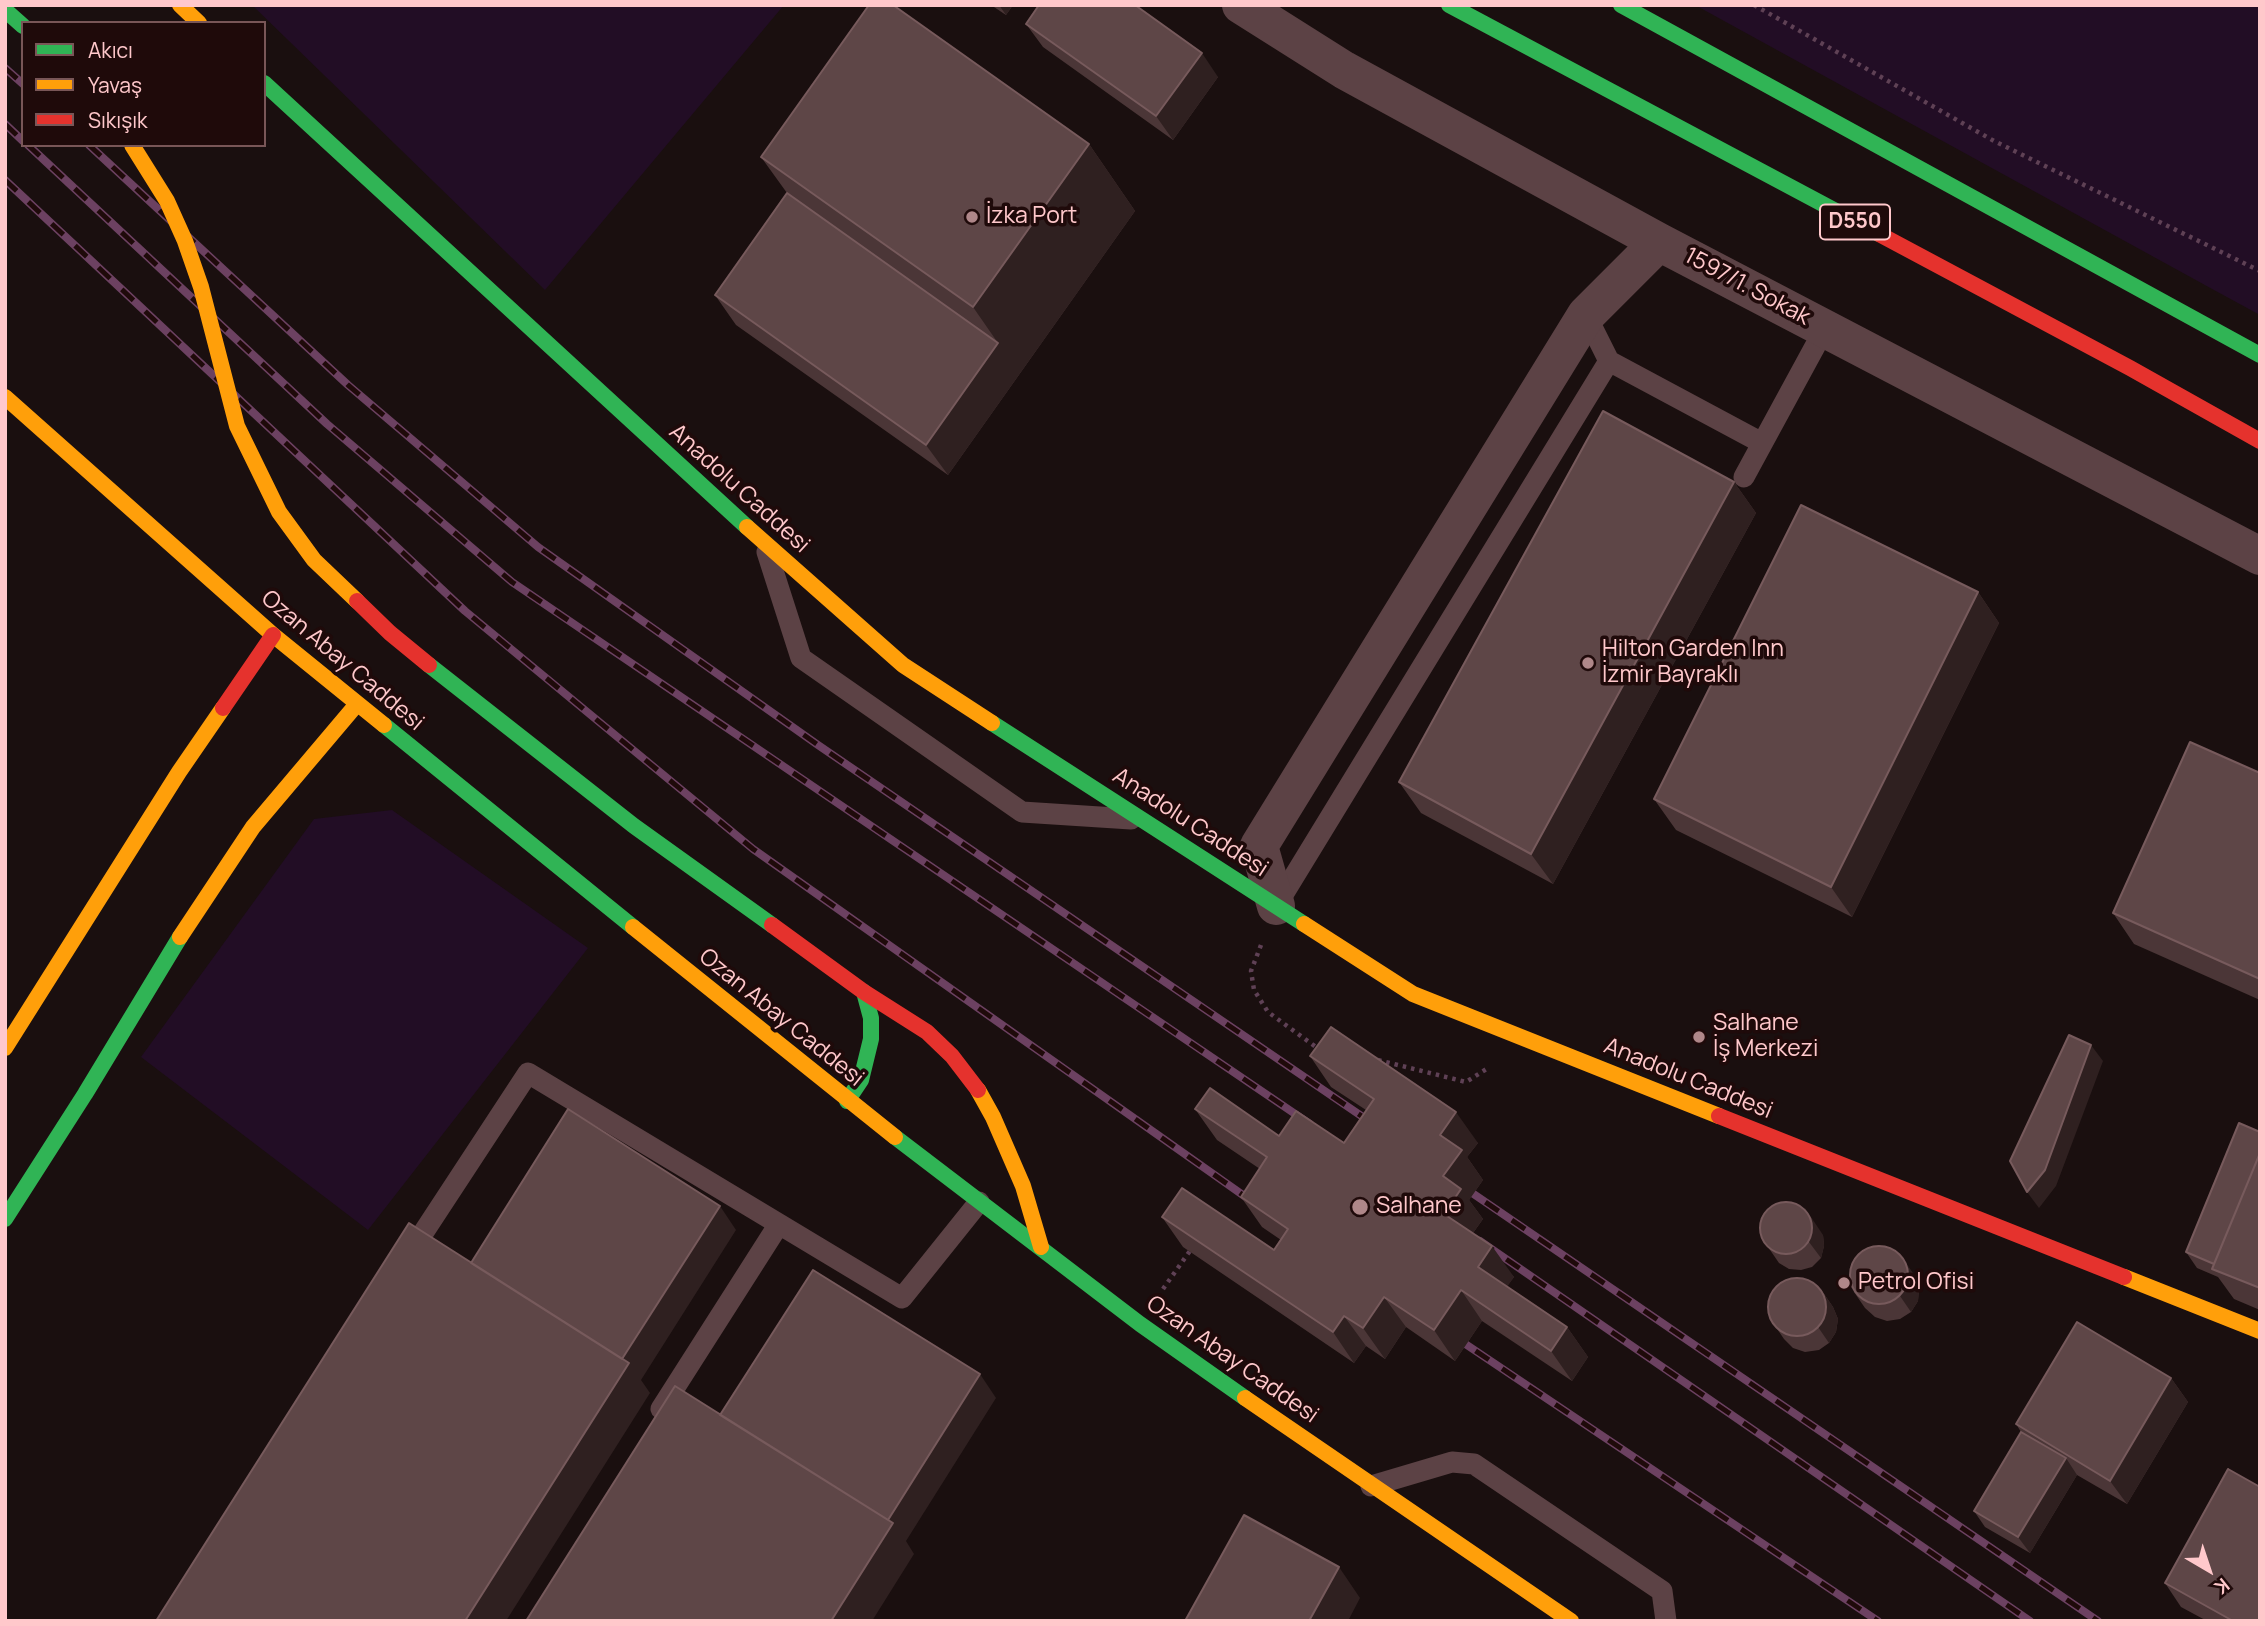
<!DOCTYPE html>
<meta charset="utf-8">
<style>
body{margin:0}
#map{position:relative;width:2265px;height:1626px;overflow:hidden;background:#1a0f0f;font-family:Manrope,sans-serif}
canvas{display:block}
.frame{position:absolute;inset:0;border:7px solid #ffc8cb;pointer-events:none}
.legend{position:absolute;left:21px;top:21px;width:245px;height:126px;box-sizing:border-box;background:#1f0a0a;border:2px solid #795657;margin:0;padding:9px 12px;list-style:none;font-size:21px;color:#ffc8cb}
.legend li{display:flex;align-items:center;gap:14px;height:35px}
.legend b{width:35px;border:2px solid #795657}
.north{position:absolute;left:2174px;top:1535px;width:70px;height:70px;-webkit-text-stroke:5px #1f0a0a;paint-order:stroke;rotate:141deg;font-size:19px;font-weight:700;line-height:28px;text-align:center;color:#ffc8cb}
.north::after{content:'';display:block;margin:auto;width:24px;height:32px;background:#ffc8cb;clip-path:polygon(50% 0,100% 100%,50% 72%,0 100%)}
</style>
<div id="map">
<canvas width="2265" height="1626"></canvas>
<div class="frame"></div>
<ul class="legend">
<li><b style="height:9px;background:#30b455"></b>Akıcı</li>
<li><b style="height:9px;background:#ff9f0a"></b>Yavaş</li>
<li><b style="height:9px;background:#e5322d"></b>Sıkışık</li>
</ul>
<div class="north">K</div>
</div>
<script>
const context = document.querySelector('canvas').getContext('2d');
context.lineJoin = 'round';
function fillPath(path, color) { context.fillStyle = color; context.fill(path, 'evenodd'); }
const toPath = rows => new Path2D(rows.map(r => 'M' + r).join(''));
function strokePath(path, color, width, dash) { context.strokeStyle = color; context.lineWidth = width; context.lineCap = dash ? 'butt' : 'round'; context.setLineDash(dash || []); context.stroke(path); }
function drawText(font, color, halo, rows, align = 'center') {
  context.font = font + ' Manrope,sans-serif'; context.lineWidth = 7; context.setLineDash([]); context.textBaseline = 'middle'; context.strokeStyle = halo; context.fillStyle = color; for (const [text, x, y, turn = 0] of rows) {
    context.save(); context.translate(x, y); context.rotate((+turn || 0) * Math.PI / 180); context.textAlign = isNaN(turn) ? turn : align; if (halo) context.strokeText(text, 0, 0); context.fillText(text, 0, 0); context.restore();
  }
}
fillPath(toPath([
 [252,5,784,5,545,290],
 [1695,5,2260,5,2260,315,2214,290],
 [392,810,588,948,368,1230,141,1057,314,819]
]), '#220d25');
strokePath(toPath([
 [1754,5,1994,141,2260,271],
 [1261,945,1251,971,1254,990,1268,1012,1320,1050],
 [1378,1060,1466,1082,1488,1068],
 [1163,1289,1192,1248]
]), '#5f4155', 4.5, [3.5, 5]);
strokePath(toPath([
 [1609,361,1762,443],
 [1744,477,1825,328],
 [767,552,801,658,1022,812,1131,819],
 [1276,906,1609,361,1586,315],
 [408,1256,528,1073,902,1298,979,1202],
 [661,1409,779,1224],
 [1371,1486,1452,1462,1474,1464,1662,1591,1666,1621]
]), '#5c4245', 21);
strokePath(toPath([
 [1241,5,1344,70,1659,242,2260,556],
 [1276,906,1259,846,1586,315,1659,242]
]), '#5c4245', 38);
strokePath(toPath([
 [1449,5,1879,234],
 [1621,5,2260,355],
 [5,10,23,26],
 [264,83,747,527],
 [429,665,634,826,772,925],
 [992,723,1304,924],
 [384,725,633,927],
 [847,1101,861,1080,871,1039,871,1018,864,992],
 [895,1137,1140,1324,1245,1398],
 [5,1219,85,1094,180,937]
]), '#30b455', 16);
strokePath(toPath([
 [180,5,199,23],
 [5,397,273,635,384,725],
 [747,527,903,665,992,723],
 [1304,924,1413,994,1719,1116],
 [633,927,895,1137],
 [180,937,253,827,357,704],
 [5,1048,179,772,223,708],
 [978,1090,993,1117,1023,1186,1041,1247],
 [2124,1277,2260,1331],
 [1245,1398,1571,1621]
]), '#ff9f0a', 16);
strokePath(toPath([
 [1879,234,2130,368,2260,441],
 [223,708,273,635],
 [772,925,864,992,927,1032,952,1056,978,1090],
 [1719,1116,2124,1277]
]), '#e5322d', 16);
const rail = toPath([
 [5,68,23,84],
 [5,124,23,141],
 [28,145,327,424,512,582,1310,1124],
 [89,145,348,385,538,547,818,745,1379,1128],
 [5,180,465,611,753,849,1257,1205],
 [1459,1184,2098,1621],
 [1480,1241,2030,1621],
 [1449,1333,1878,1621]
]);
strokePath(rail, '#6c4161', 8);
strokePath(rail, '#1f0a0a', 5, [16]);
strokePath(toPath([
 [132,145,167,201,185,241,201,287,237,426,279,512,314,560,357,601]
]), '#ff9f0a', 16);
strokePath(toPath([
 [357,601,390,633,429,665]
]), '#e5322d', 16);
fillPath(toPath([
 [991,5,1013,5,1006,15],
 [1026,24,1218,77,1173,140,1043,47],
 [1089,144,1135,211,948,475,736,325,715,295,787,193,761,157],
 [1734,482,1756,513,1553,884,1421,813,1399,782],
 [1978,592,1999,623,1852,917,1676,830,1654,799],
 [2260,773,2260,1000,2134,944,2113,913],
 [1310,1056,1478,1143,1467,1157,1483,1180,1469,1200,1483,1219,1473,1233,1514,1277,1507,1286,1567,1327,1588,1357,1572,1381,1482,1321,1455,1361,1406,1327,1385,1359,1366,1346,1354,1363,1183,1247,1162,1217,1274,1250,1281,1240,1262,1227,1241,1197,1260,1169,1217,1140,1195,1109,1279,1136,1344,1143,1366,1110,1331,1087],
 [2260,1132,2260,1310,2234,1299,2218,1277,2197,1268,2186,1252],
 [1823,1235,1824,1246,1821,1258,1812,1267,1801,1270,1789,1269,1779,1263,1768,1247],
 [1915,1276,1919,1288,1918,1301,1911,1312,1900,1319,1887,1321,1875,1317,1865,1308,1854,1292],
 [1822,1291,1833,1307,1838,1319,1836,1332,1829,1343,1819,1350,1805,1352,1793,1348,1784,1339,1773,1323],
 [2171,1378,2188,1402,2127,1504,2077,1475,2030,1553,1985,1527,1974,1511,2021,1432,2016,1424],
 [2165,1583,2260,1621,2207,1621,2181,1607]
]), '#4b3637');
fillPath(toPath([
 [999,5,1013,5,1006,15],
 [1202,53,1218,77,1173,140,1156,116],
 [1089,144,1135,211,948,475,926,445,998,343,973,307],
 [1734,482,1756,513,1553,884,1531,854],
 [1978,592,1999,623,1852,917,1831,887],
 [2091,1045,2103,1061,2056,1186,2039,1208,2027,1192],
 [1456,1112,1478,1143,1467,1157,1483,1180,1469,1200,1483,1219,1465,1244,1444,1214,1443,1176,1440,1135],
 [720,1206,736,1230,641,1380,650,1393,506,1621,465,1621,621,1362],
 [1805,1208,1823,1235,1824,1246,1821,1258,1809,1242],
 [1492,1246,1514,1277,1500,1297,1478,1267],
 [1904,1260,1915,1276,1919,1288,1918,1301,1911,1312,1900,1296],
 [1461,1290,1482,1321,1455,1361,1434,1330],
 [1822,1291,1833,1307,1838,1319,1836,1332,1829,1343,1818,1327],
 [1384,1297,1406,1327,1385,1359,1363,1328],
 [1344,1316,1366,1346,1354,1363,1333,1332],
 [1567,1327,1588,1357,1572,1381,1551,1351],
 [980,1374,996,1398,906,1541,914,1554,872,1621,831,1621,886,1523],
 [2171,1378,2188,1402,2127,1504,2110,1481],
 [2066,1458,2077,1475,2030,1553,2018,1537],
 [1339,1567,1360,1598,1348,1621,1309,1621]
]), '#2f2020');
const building = toPath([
 [869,5,893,5,1089,144,973,307,761,157,869,5],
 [1039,5,1135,5,1202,53,1156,116,1026,24,1039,5],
 [787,193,998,343,926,445,715,295,787,193],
 [1603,411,1734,482,1531,854,1399,782,1603,411],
 [1801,505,1978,592,1831,887,1654,799,1801,505],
 [2190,742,2260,773,2260,979,2113,913,2190,742],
 [1331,1027,1456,1112,1440,1135,1462,1150,1443,1176,1461,1189,1444,1214,1492,1246,1478,1267,1567,1327,1551,1351,1461,1290,1434,1330,1384,1297,1363,1328,1344,1316,1333,1332,1162,1217,1182,1188,1274,1250,1288,1229,1241,1197,1267,1157,1195,1109,1210,1088,1279,1136,1296,1111,1344,1143,1374,1099,1310,1056,1331,1027],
 [2069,1035,2091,1045,2045,1170,2027,1192,2010,1161,2069,1035],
 [568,1109,720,1206,622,1359,471,1263,568,1109],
 [2239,1123,2260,1132,2260,1153,2214,1264,2186,1252,2239,1123],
 [2260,1153,2260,1288,2212,1269,2260,1153],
 '1760 1228a26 26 0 1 1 52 0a26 26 0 1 1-52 0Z',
 [409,1223,629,1363,465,1621,156,1621,409,1223],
 '1850 1275a29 29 0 1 1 58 0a29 29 0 1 1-58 0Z',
 [813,1270,980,1374,888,1520,720,1415,813,1270],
 '1768 1307a29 29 0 1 1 58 0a29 29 0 1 1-58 0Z',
 [2077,1322,2171,1378,2110,1481,2016,1424,2077,1322],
 [675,1386,893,1523,831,1621,526,1621,675,1386],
 [2021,1432,2066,1458,2018,1537,1974,1511,2021,1432],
 [2228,1469,2260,1487,2260,1621,2233,1621,2165,1583,2228,1469],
 [1244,1515,1339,1567,1309,1621,1185,1621,1244,1515]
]);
fillPath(building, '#5e4647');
strokePath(building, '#775a5c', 2);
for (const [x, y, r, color] of [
 [972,217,7,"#af8789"],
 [1588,663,7,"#af8789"],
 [1699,1037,7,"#af8789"],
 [1360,1207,9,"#af8789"],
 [1844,1283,7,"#af8789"]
]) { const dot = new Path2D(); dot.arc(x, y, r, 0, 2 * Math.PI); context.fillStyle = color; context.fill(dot); strokePath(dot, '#1f0a0a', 2.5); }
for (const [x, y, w] of [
 [1855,222,70]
]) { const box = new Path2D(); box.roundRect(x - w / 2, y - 17.5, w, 35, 5); context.fillStyle = '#1f0a0a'; context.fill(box); strokePath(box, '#ffc8cb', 2); }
drawText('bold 21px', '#ffc8cb', null, [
 ["D550",1855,222]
]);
drawText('23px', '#ffc8cb', '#1f0a0a', [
 ["İzka Port",986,217],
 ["Hilton Garden Inn",1602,650],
 ["İzmir Bayraklı",1602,676],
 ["Salhane",1713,1024],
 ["İş Merkezi",1713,1050],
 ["Salhane",1376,1207],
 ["Petrol Ofisi",1858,1283]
], 'left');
drawText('23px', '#ffc8cb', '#1f0a0a', [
 ["1597/1. Sokak",1747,287,28],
 ["Anadolu Caddesi",739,489,42],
 ["Ozan Abay Caddesi",342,661,40],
 ["Anadolu Caddesi",1190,823,33],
 ["Ozan Abay Caddesi",781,1018,39],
 ["Anadolu Caddesi",1688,1079,22],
 ["Ozan Abay Caddesi",1232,1360,35]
]);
</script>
